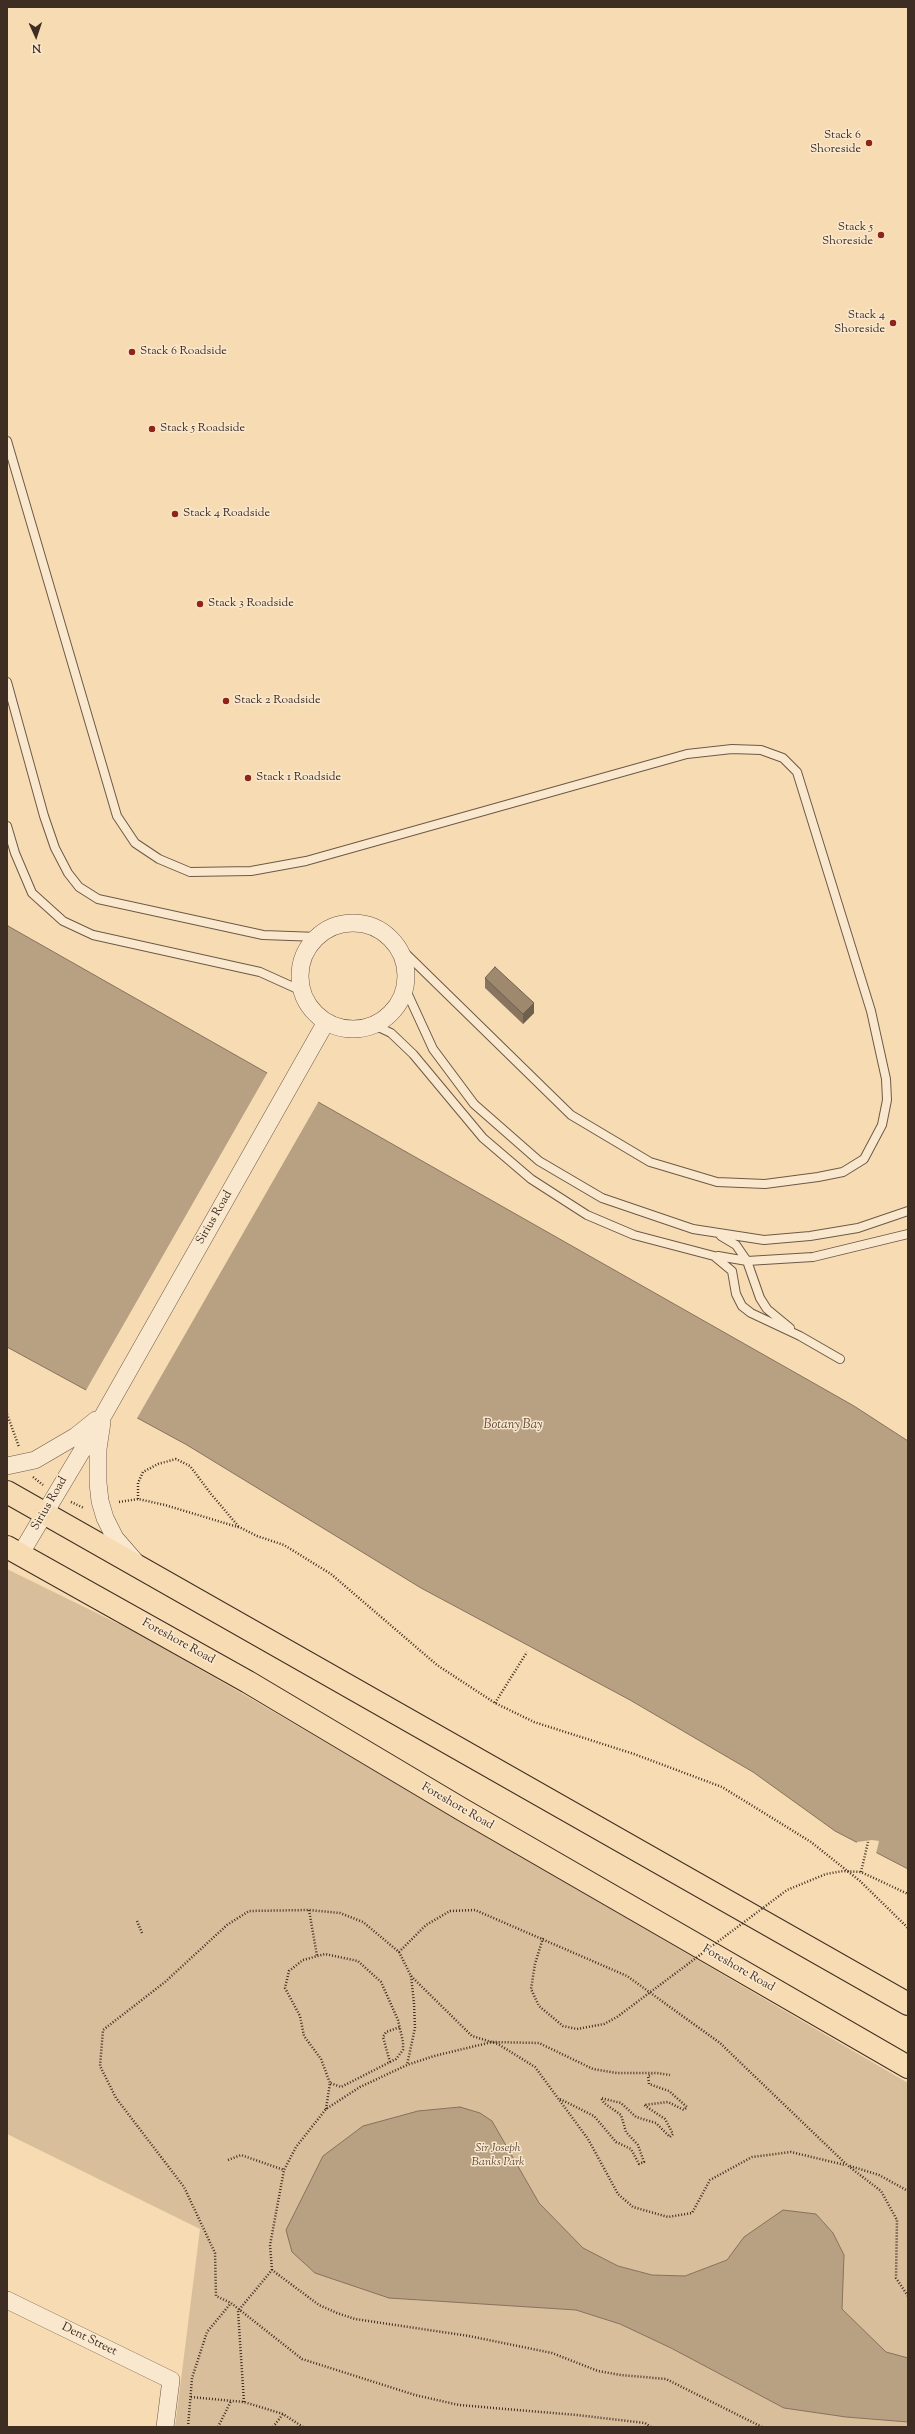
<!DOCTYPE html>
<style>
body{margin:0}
#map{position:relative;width:915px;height:2434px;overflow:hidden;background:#f7dcb3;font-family:"Sorts Mill Goudy",serif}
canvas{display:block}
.frame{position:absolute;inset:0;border:8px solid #3e2d23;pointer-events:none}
.north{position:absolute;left:16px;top:16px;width:40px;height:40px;-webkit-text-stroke:3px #fae8ce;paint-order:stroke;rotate:177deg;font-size:11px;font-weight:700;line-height:16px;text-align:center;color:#3e2d23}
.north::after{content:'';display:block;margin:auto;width:14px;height:18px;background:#3e2d23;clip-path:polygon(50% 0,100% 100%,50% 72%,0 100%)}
</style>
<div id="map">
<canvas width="915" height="2434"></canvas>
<div class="frame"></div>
<div class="north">N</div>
</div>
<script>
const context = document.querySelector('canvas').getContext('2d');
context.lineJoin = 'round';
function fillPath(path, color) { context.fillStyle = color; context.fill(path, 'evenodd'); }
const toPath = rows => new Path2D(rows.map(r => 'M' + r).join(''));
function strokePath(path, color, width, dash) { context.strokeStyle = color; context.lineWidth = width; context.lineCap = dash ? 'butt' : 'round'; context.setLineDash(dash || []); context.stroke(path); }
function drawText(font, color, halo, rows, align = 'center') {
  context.font = font + ' "Sorts Mill Goudy",serif'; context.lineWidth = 3; context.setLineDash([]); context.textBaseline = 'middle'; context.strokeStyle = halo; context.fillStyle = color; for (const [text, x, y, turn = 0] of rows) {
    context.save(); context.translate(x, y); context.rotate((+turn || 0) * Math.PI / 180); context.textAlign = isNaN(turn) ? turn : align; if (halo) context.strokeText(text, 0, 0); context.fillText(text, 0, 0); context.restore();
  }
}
fillPath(toPath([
 [7,1569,131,1630,243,1694,908,2083,908,2427,175,2427,200,2229,7,2134]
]), '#d8be9b');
const water = toPath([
 [7,923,8,926,854,1406,908,1441,908,1869,835,1831,753,1772,630,1700,421,1588,187,1445,7,1347,7,923],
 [460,2107,480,2113,492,2121,539,2203,583,2248,618,2266,652,2275,685,2276,727,2260,744,2237,783,2210,816,2214,833,2233,844,2255,842,2309,886,2352,908,2358,908,2422,846,2417,784,2408,671,2348,620,2324,576,2310,389,2298,315,2273,292,2252,286,2230,323,2156,363,2126,418,2111,460,2107]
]);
fillPath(water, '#b8a082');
strokePath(water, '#87725c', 1);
fillPath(toPath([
 [269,1070,320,1099,136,1420,85,1392],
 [872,1840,879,1841,876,1854,856,1844,857,1842]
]), '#f7dcb3');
const service = toPath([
 [7,441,117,816,135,843,159,859,190,872,251,871,306,861,687,754,732,749,761,750,783,758,797,772,871,1011,886,1079,887,1100,882,1125,864,1159,843,1172,818,1177,765,1184,717,1182,650,1162,571,1115,393,941],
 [7,682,44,816,55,848,68,873,79,887,98,899,263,935,318,937],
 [7,826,15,853,32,893,63,921,93,935,260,972,302,991],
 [405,988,433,1049,474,1104,539,1161,602,1198,693,1229,764,1240,810,1236,858,1228,908,1211],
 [374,1025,391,1033,413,1054,483,1138,531,1179,587,1215,634,1235,714,1256,732,1271,736,1294,742,1306,751,1313,800,1336,840,1359],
 [721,1236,736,1245,747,1261,760,1298,767,1309,790,1328],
 [718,1256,747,1261,813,1257,908,1234]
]);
const minor = toPath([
 '300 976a53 53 0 1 1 106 0a53 53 0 1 1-106 0Z',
 [102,1422,98,1449,98,1483,100,1501,105,1518,115,1538,135,1561],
 [7,1466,35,1460,76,1436,96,1420],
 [21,1553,104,1414,326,1022],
 [7,2300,171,2380,165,2427]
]);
const primary = toPath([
 [7,1492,908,2004],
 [7,1547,248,1682,463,1810,908,2067]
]);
strokePath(service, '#6c5947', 10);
strokePath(minor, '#6c5947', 18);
strokePath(primary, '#3e2d23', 24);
strokePath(toPath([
 [7,1414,19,1447],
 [33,1477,43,1485],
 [138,1499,138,1483,143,1472,158,1464,176,1459,190,1466,211,1494,239,1527],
 [71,1502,84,1508],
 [119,1502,138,1499,165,1505,241,1528,257,1536,284,1545,331,1574,437,1665,495,1703,534,1722,634,1754,722,1787,811,1842,860,1881,908,1928],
 [495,1703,527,1652],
 [861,1872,868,1842],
 [309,1910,317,1956],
 [137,1921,142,1933],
 [543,1938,535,1964,531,1989,539,2006,563,2026,577,2029,604,2024,617,2017],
 [399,1952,411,1976,414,2003,415,2028,407,2065],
 [411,1976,472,2036,498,2044,535,2067,588,2139,618,2194,633,2207,668,2217,692,2213,710,2180,752,2157,791,2152,845,2165],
 [390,2062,383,2037,386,2032,400,2027],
 [560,2099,594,2116,616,2142,631,2149,639,2164,644,2162,638,2145,626,2132,621,2115,604,2103,601,2098,621,2103,636,2117,656,2123,670,2137,673,2134,665,2119,644,2105,668,2102,684,2110,687,2107,669,2091,649,2084,648,2076,652,2074],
 [326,2109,330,2083,341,2087,396,2059,403,2050,403,2042,398,2020,381,1982,358,1961,325,1954,303,1960,289,1971,285,1988,300,2016,304,2036,321,2059,330,2083],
 [228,2160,241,2155,284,2170,296,2147,326,2109,360,2087,407,2065,434,2056,492,2042,539,2043,593,2069,617,2073,657,2073,670,2075],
 [850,2166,879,2175,908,2191],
 [272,2270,270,2245,284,2170],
 [191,2397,244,2402,283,2414,303,2427],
 [244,2402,238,2311,272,2270,319,2305,337,2313,355,2319,469,2336,552,2353,598,2371,621,2375,666,2379,762,2427],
 [188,2427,192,2378,207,2332,231,2303],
 [218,2427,231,2401],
 [273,2427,283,2414],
 [651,2427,645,2423,577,2415,459,2405,415,2395,302,2359,231,2303,216,2296,215,2253,184,2187,116,2098,100,2066,103,2030,165,1982,227,1925,249,1911,309,1910,340,1913,363,1922,399,1952,426,1925,450,1911,475,1910,627,1976,720,2043,847,2165,881,2191,897,2220,896,2278,908,2296]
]), '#3e2d23', 2.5, [1, 2]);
strokePath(service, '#fae8ce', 8);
strokePath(minor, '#fae8ce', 17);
strokePath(primary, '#f7dcb3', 22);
strokePath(toPath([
 [617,2017,787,1890,826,1874,843,1871,861,1872,908,1894]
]), '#3e2d23', 2.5, [1, 2]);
fillPath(toPath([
 [485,978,534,1013,523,1024,485,988]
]), '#88755f');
fillPath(toPath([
 [534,1003,534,1013,523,1024,523,1014]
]), '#6f5f4d');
const building = toPath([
 [495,967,534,1003,523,1014,485,978,495,967]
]);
fillPath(building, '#9e886e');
strokePath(building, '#6f5f4d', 1);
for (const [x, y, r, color] of [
 [869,143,4,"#8f2418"],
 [881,235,4,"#8f2418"],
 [893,323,4,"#8f2418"],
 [132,352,4,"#8f2418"],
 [152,429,4,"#8f2418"],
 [175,514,4,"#8f2418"],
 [200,604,4,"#8f2418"],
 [226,701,4,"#8f2418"],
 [248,778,4,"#8f2418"]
]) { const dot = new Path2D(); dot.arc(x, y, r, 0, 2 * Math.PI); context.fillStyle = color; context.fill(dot); strokePath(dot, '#fae8ce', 1.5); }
drawText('12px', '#3e2d23', '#fae8ce', [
 ["Stack 6",861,136,"right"],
 ["Shoreside",861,150,"right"],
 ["Stack 5",873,228,"right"],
 ["Shoreside",873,242,"right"],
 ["Stack 4",885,316,"right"],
 ["Shoreside",885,330,"right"],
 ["Stack 6 Roadside",140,352],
 ["Stack 5 Roadside",160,429],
 ["Stack 4 Roadside",183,514],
 ["Stack 3 Roadside",208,604],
 ["Stack 2 Roadside",234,701],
 ["Stack 1 Roadside",256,778]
], 'left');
drawText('12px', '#3e2d23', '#fae8ce', [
 ["Sirius Road",215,1218,-60],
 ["Sirius Road",50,1504,-60],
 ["Foreshore Road",178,1642,29],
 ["Foreshore Road",457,1807,30],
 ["Foreshore Road",738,1969,30],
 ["Dent Street",89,2340,26]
]);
drawText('italic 12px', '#5d4a3b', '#fae8ce', [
 ["Sir Joseph",498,2149],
 ["Banks Park",498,2163]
]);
drawText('italic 13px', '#5c4a3b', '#fae8ce', [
 ["Botany Bay",513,1426]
]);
</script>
